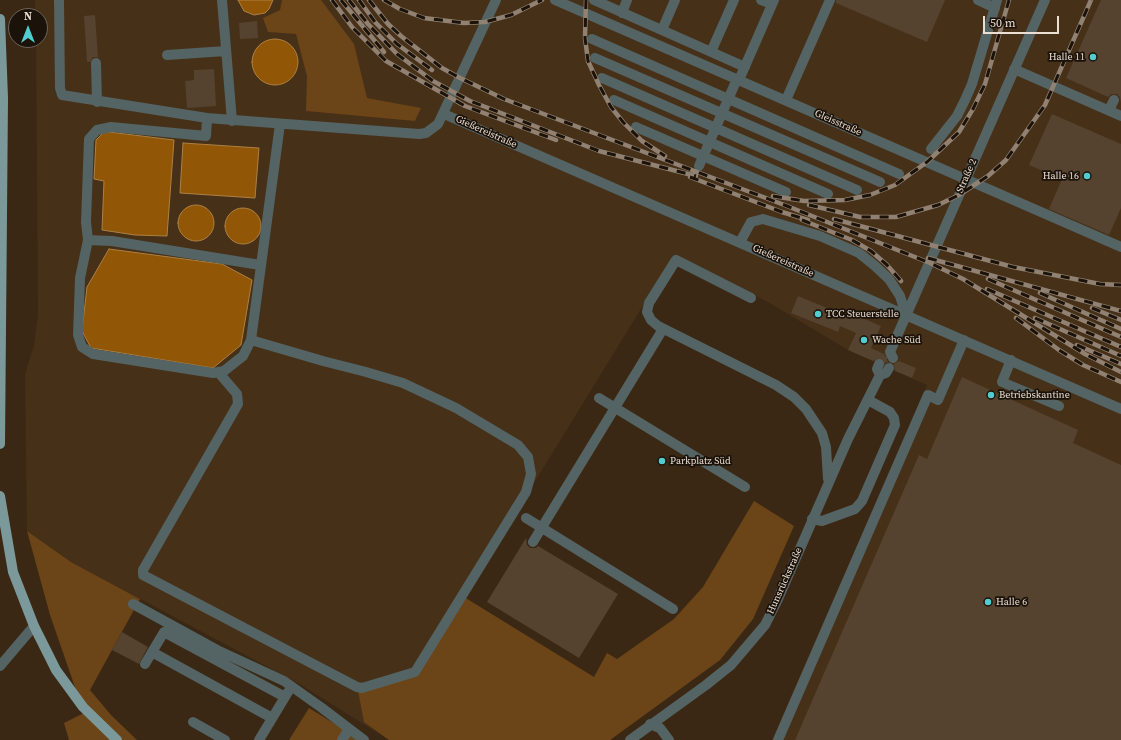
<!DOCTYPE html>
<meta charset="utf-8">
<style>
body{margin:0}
#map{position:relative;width:1121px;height:740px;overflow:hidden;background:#3a2815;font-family:"Source Serif 4",serif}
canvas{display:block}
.north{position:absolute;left:8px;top:8px;width:40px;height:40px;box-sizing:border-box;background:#1b120a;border:1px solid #6e645b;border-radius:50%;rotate:0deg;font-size:11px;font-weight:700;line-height:16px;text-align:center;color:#ebdfd4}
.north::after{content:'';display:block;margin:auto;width:14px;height:18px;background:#52cdcf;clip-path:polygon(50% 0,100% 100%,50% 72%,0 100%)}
.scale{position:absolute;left:983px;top:16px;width:76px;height:18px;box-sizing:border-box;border:2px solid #ebdfd4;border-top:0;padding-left:5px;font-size:12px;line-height:14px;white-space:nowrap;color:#ebdfd4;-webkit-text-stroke:3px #1b120a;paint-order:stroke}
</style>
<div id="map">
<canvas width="1121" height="740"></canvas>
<div class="north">N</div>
<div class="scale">50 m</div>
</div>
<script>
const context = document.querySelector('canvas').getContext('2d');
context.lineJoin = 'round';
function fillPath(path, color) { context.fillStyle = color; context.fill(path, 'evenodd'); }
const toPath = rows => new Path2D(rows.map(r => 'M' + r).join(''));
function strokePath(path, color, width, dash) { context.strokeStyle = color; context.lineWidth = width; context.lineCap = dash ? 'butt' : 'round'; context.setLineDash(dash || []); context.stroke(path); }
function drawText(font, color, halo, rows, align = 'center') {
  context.font = font + ' "Source Serif 4",serif'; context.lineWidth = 3.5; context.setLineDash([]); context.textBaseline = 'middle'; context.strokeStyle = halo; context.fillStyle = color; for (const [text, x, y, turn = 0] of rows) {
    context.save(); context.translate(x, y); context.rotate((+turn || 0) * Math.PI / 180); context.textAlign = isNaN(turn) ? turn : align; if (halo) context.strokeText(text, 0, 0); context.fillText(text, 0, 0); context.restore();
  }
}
fillPath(toPath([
 [35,0,1121,0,1121,740,772,740,927,385,848,350,768,302,674,255,464,597,594,677,607,653,617,659,674,619,703,587,754,501,794,526,753,619,720,660,610,740,389,740,298,683,71,562,27,531,25,375,34,345,38,314,36,40,40,40,40,16,35,16]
]), '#463018');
fillPath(toPath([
 [282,0,321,0,354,44,367,98,421,108,415,121,306,111,307,76,296,34,268,32,263,18,280,10],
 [754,501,794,526,753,619,720,660,610,740,389,740,364,722,358,691,417,675,464,597,594,677,607,653,617,659,674,619,703,587],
 [27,531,71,562,140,599,90,690,111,715,137,740,69,740,64,723,88,711,77,693,50,615],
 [309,708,343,729,356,740,289,740]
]), '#6b4417');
const water = toPath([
 [238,0,273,0,269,9,265,13,254,15,244,11,238,0],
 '252 62a23 23 0 1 1 46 0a23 23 0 1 1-46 0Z',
 [109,132,174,140,167,236,135,235,102,230,104,181,94,179,96,140,103,133,109,132],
 [183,143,259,148,255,198,180,193,183,143],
 '178 223a18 18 0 1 1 36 0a18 18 0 1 1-36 0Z',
 '225 226a18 18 0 1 1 36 0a18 18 0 1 1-36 0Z',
 [109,249,222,264,252,280,241,345,213,368,91,348,82,331,87,287,109,249]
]);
fillPath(water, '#925706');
strokePath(water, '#ad8044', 1);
fillPath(toPath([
 [836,0,945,0,927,42,836,3],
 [1101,0,1121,0,1121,103,1120,97,1117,94,1111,94,1108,97,1066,78],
 [95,15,98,57,93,57,90,62,87,62,84,16],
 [257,21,258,38,240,39,239,23],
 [214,69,216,106,187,108,185,81,194,80,194,70],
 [1052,114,1121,144,1121,208,1109,235,1049,209,1062,179,1029,165],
 [798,296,854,319,856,315,881,326,871,348,884,354,888,362,885,363,884,360,878,358,873,361,848,350,856,333,840,326,838,332,791,313],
 [899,361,916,368,912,378,895,371,894,364],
 [962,377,1078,430,1073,443,1121,465,1121,740,795,740,919,455,927,459],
 [526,538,527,545,530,548,536,548,538,546,618,594,579,658,487,602],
 [122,632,148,647,139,664,112,650]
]), '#55422f');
strokePath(toPath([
 [879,364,884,354]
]), '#554332', 10, [10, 5]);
strokePath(toPath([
 [59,0,60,88,62,95,207,118,419,134,426,133,438,124,496,0],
 [222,0,232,121],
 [555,0,1121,247],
 [594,0,745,67],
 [761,0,772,4],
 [978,0,995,8],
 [622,13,627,0],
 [662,30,675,0],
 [592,39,899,174],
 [711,52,734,0],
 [167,55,226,51],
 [595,58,880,182],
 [96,63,97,102],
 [1014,69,1121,116],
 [602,78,857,190],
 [739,80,774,0],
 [614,100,828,194],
 [786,100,830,0],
 [1109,110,1114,100],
 [444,114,1121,409],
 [207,118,206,136,111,127,97,130,89,139,86,222,88,240,80,278,78,335,82,347,93,354,213,373,224,371,243,356,251,340,280,124],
 [636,127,786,192],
 [931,149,957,116,965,100,972,84,997,0],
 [699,166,737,79],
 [88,240,112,241,260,265],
 [740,242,751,222,763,219,820,236,859,253,874,265,889,279,900,296,906,315],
 [751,298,676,260,649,303,647,312,651,320,658,326,776,385,794,397,806,409,822,433,826,447,828,479],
 [893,358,890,352,1045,0],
 [1011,360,1002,382,1059,406],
 [879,364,877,369,880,375],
 [219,373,237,394,238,404,143,570,143,575,357,687,362,688,415,672,526,492,531,474,528,457,518,445,456,408,403,383,366,372,323,361,251,340],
 [880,375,886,373,889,368],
 [599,398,745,487],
 [526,518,673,609],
 [812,519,822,521,855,509,862,501,895,425,894,418,890,412,868,400],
 [533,542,663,329],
 [133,604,217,650,284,681,322,708,364,740],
 [152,652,272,718],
 [145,664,164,632,285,697],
 [0,666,34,626],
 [193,722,225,740],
 [650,724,660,728,669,740],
 [259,740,288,692],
 [342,740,349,729],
 [630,740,706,685,731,665,765,625,778,599,848,439,880,375],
 [778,740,928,395,938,400,964,340]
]), '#546363', 10);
strokePath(toPath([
 [0,19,3,98,0,444],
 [0,496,13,572,34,626,56,670,83,707,117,740]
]), '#7b999a', 10);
const rail = toPath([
 [332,0,352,27,386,61,465,106,556,140],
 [341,0,384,52],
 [349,0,368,24,397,54,433,81,470,101,599,151,696,176],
 [359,0,375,22,397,44,432,70],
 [369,0,388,24,401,36,442,68,460,78,504,99,787,206,930,263,963,279,1085,354,1121,372],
 [384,0,400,9,424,18,464,23,485,22,511,15,542,0],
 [586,0,585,38,588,61,599,85,611,107,623,122,642,141,665,156],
 [690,177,782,212,808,220],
 [773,196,804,201,845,200,870,195,895,185,927,162,959,132,973,109,985,84,1009,0],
 [809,205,860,217,896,217,938,205,959,195,988,176,1006,160,1045,105,1091,0],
 [834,219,1013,267,1100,284,1121,285],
 [802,220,852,240,871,251,887,265,901,281],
 [928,258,1121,311],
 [988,279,1121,337],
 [987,289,1121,347],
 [1040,293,1121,329],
 [1092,308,1121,320],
 [1016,318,1059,350,1083,365,1121,382],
 [1035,318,1121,356],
 [1077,345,1121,364]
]);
strokePath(rail, '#918172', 4.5);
strokePath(rail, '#1b120a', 3, [9]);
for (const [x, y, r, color] of [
 [1093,57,4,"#52cdcf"],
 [1087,176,4,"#52cdcf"],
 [818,314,4,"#52cdcf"],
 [864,340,4,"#52cdcf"],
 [991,395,4,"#52cdcf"],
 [662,461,4,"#52cdcf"],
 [988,602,4,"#52cdcf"]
]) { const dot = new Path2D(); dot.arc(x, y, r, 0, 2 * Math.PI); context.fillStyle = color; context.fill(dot); strokePath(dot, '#1b120a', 1.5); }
drawText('10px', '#ebdfd4', '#1b120a', [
 ["Halle 11",1085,57,"right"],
 ["Halle 16",1079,176,"right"],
 ["TCC Steuerstelle",826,314],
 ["Wache Süd",872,340],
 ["Betriebskantine",999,395],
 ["Parkplatz Süd",670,461],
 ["Halle 6",996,602]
], 'left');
drawText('10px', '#ebdfd4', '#1b120a', [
 ["Gleisstraße",838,123,24],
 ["Gießereistraße",486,132,24],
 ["Straße 2",967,176,-66],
 ["Gießereistraße",783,261,24],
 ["Hunsrückstraße",785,581,-66]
]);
</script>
